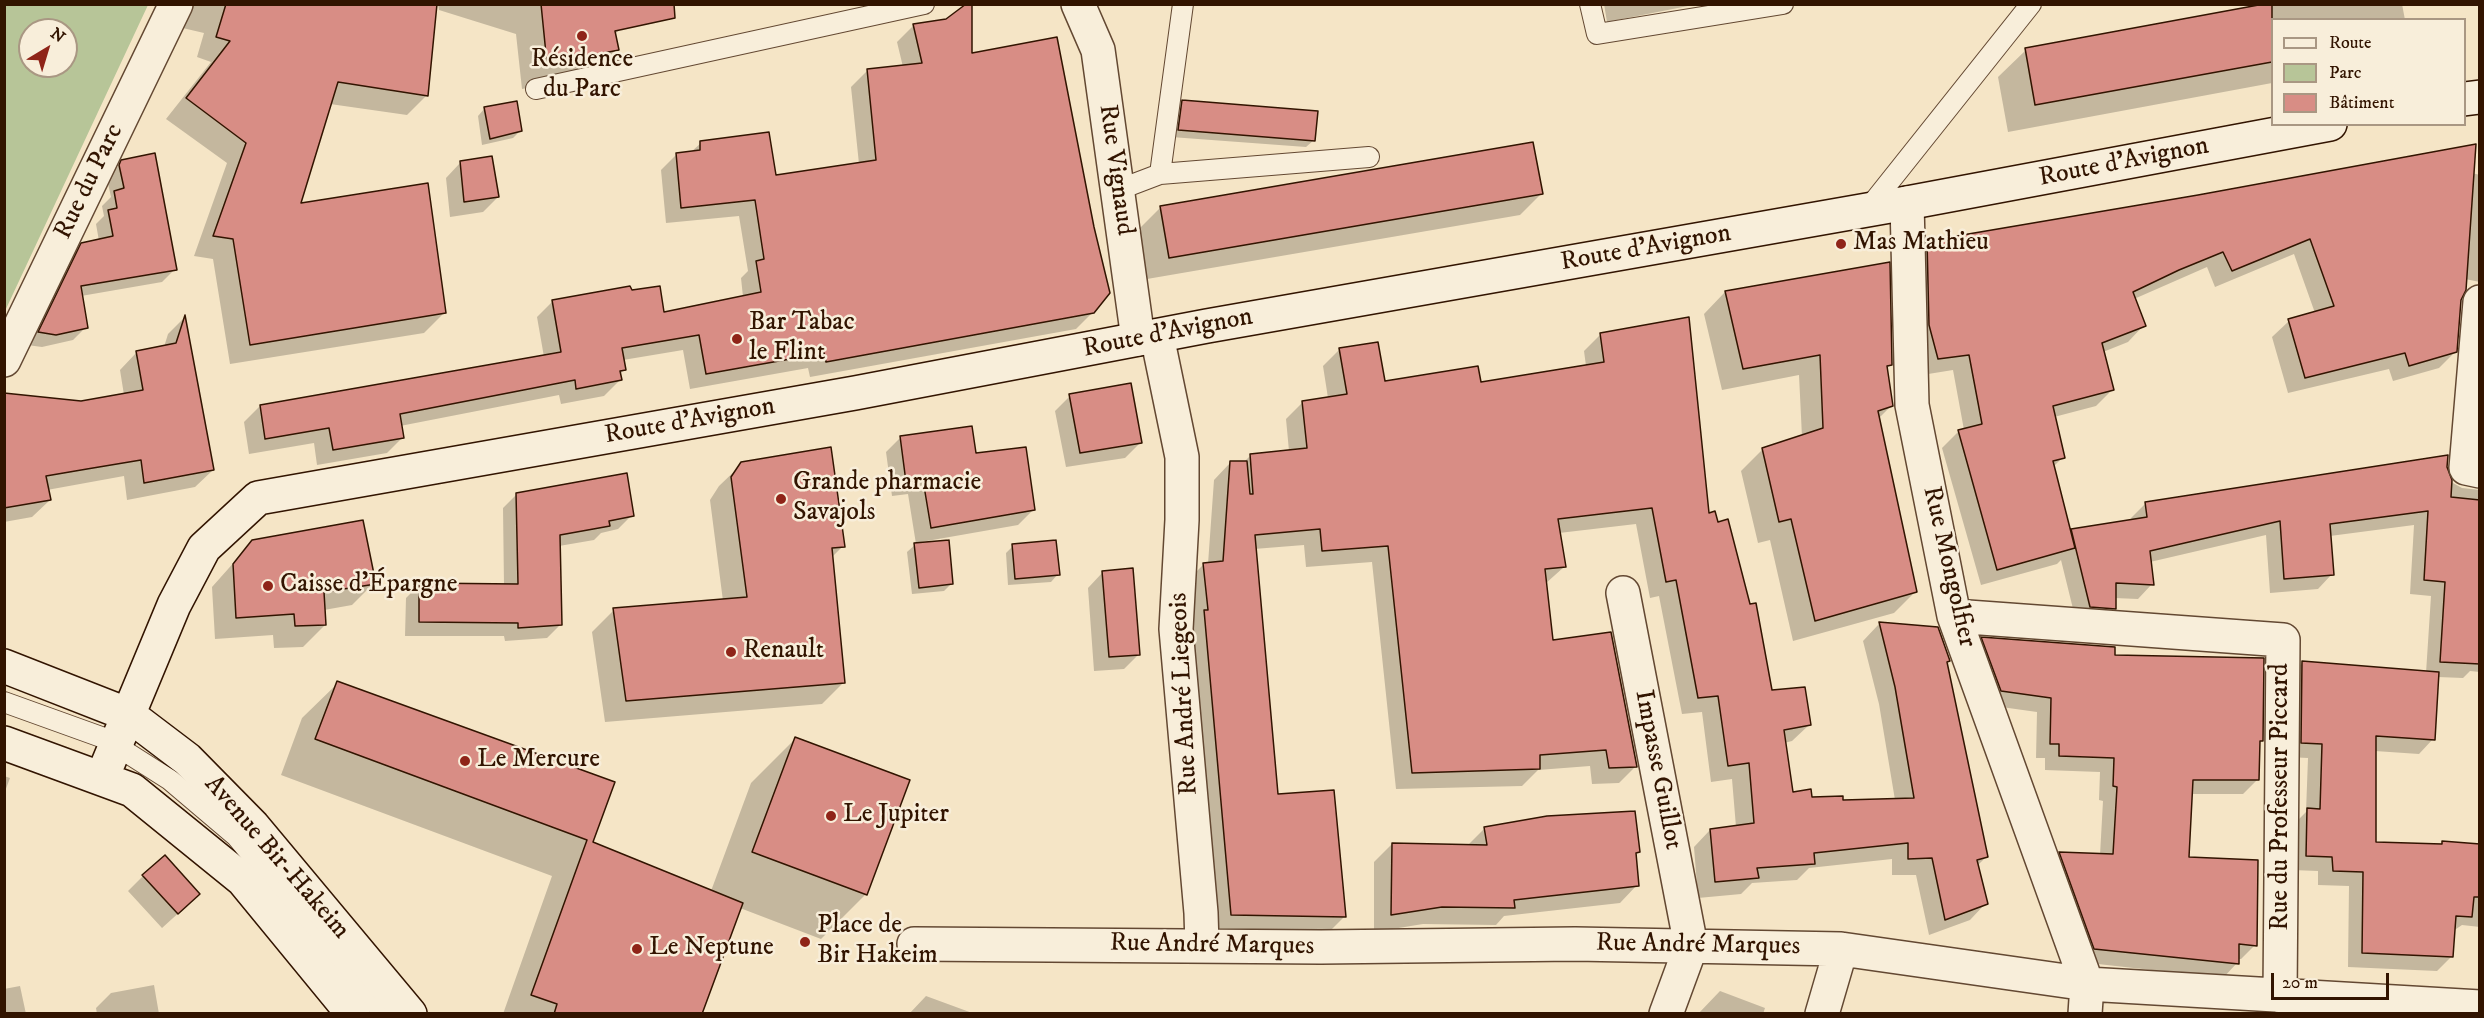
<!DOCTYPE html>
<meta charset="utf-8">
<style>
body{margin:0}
#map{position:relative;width:2484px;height:1018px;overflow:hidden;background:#f5e5c6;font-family:"IM FELL DW Pica",serif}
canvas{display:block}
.frame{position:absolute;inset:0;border:6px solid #321400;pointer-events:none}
.legend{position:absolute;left:2271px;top:18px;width:195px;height:108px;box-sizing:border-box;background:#f8eeda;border:2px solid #a99783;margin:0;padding:8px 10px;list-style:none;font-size:18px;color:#321400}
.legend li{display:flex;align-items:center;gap:12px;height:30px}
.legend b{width:30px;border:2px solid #a99783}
.north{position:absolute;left:18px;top:18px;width:60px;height:60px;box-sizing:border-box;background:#f8eeda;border:2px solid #a99783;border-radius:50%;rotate:38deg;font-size:16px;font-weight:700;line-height:24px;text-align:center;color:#321400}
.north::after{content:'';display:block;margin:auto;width:21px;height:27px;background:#8f2418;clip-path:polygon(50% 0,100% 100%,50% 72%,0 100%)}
.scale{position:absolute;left:2271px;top:973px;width:118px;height:27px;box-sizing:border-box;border:3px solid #321400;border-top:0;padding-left:8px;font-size:18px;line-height:21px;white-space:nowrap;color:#321400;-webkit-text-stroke:4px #f8eeda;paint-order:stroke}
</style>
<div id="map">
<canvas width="2484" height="1018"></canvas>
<div class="frame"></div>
<ul class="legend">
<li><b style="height:8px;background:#f8eeda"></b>Route</li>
<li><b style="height:16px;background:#b7c598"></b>Parc</li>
<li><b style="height:16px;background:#d88d85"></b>Bâtiment</li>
</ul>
<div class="north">N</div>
<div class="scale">20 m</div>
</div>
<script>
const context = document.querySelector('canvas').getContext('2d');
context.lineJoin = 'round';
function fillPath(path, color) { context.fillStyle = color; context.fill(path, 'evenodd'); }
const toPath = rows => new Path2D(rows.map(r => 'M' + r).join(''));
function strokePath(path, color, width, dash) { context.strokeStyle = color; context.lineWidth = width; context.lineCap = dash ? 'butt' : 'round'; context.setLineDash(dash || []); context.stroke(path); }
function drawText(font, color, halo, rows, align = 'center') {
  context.font = font + ' "IM FELL DW Pica",serif'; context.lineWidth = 5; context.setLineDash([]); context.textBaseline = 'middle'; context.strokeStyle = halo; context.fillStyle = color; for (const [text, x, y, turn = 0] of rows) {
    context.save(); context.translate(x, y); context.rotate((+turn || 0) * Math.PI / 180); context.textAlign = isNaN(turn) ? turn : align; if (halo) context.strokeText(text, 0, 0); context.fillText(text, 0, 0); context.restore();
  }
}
fillPath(toPath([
 [5,4,148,5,5,311,4,5],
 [30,30,66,30,66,66,30,66]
]), '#b7c598');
fillPath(toPath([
 [180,4,436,4,427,95,407,115,330,104,299,205,444,313,424,333,230,364,213,259,194,256,227,163,166,119,211,62,197,57,204,33,174,26],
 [438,4,614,4,619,30,614,35,617,49,591,75,522,89,516,34,439,10],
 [1604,4,1698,4,1607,22],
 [2273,4,2402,4,2405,20,2272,20,2272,83,2008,132,1998,77,2026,50],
 [947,20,970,55,1093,312,1076,329,810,377,808,368,690,389,683,350,623,360,624,370,619,375,620,380,604,396,561,404,559,395,400,426,403,437,387,453,317,465,314,443,249,454,244,422,260,406,544,357,537,317,553,301,631,292,663,313,743,297,741,278,748,271,739,216,666,223,661,170,677,154,691,152,701,143,774,177,859,164,851,87,868,70,903,67,897,42,913,26],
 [1183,101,1314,140,1306,147,1171,137,1175,109],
 [485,108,520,131,513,138,482,145,478,116],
 [1532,144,1542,193,1520,215,1147,279,1138,230,1160,208],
 [122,162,175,269,162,282,81,296,86,327,73,340,42,347,27,345,69,258,82,244,99,241,96,224,104,216,102,206,111,197,107,179],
 [461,162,498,197,483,212,450,217,446,178],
 [2472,173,2480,175,2480,282,2465,279,2460,300,2456,351,2439,368,2393,381,2389,369,2288,393,2272,337,2289,321,2315,313,2294,254,2215,287,2207,267,2134,299,2144,325,2128,342,2103,352,2112,390,2096,406,2054,417,2063,457,2053,467,2070,533,2132,521,2131,518,2146,503,2447,475,2453,483,2462,488,2480,490,2480,672,2470,671,2463,678,2438,677,2433,739,2419,754,2375,751,2375,843,2439,846,2443,842,2480,846,2480,927,2462,925,2453,931,2451,957,2437,971,2348,967,2349,886,2318,885,2318,871,2292,870,2293,825,2306,812,2308,758,2287,757,2287,678,2302,663,2426,673,2431,596,2410,594,2414,525,2330,536,2332,574,2318,589,2270,593,2266,535,2150,562,2152,584,2138,599,2114,598,2114,608,2100,623,2076,621,2061,560,2057,564,1981,585,1942,448,1959,431,1964,430,1953,370,1922,375,1911,259,1927,242],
 [1888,264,1891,365,1886,369,1892,405,1878,419,1915,592,1894,613,1793,641,1770,540,1758,543,1741,471,1762,450,1802,437,1799,375,1722,390,1704,314,1725,292],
 [184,318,213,470,195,487,127,500,124,476,47,490,50,500,32,517,4,522,4,395,81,402,124,395,120,370,137,352,164,347,168,334],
 [1601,334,1707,515,1771,692,1809,725,1792,741,1784,743,1792,794,1811,798,1842,801,1895,800,1879,704,1863,641,1879,624,1937,628,1986,857,1977,866,1986,903,1970,920,1929,935,1916,875,1892,875,1892,859,1809,868,1797,880,1752,883,1741,894,1698,898,1694,847,1710,830,1736,827,1732,779,1711,782,1702,712,1682,714,1659,596,1650,598,1636,524,1559,533,1564,567,1545,584,1552,641,1636,766,1619,783,1592,784,1590,766,1538,770,1522,786,1396,789,1372,562,1306,567,1304,545,1254,549,1277,795,1344,917,1328,933,1214,931,1187,581,1204,564,1208,564,1214,480,1230,463,1243,463,1251,455,1289,451,1286,419,1303,402,1328,398,1323,366,1340,349,1383,383,1480,384,1586,366,1584,351],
 [1070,396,1140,443,1125,458,1066,467,1055,411],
 [901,437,974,455,1033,510,1018,525,921,542,951,584,944,591,912,594,907,552,916,544,908,494,892,496,886,452],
 [742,464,843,546,831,558,844,682,822,704,605,722,592,632,614,610,723,601,710,500,719,486],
 [517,494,632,515,618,529,601,533,594,540,559,546,561,624,547,638,505,641,504,636,405,636,406,598,420,584,504,586,503,508],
 [253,541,374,583,352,605,324,610,325,625,303,647,274,648,273,635,215,639,212,587],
 [1013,546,1058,574,1051,582,1008,585,1006,553],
 [1103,572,1139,654,1124,669,1094,671,1088,588],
 [1982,638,2114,656,2262,740,2259,744,2258,779,2243,794,2191,794,2187,858,2255,945,2241,959,2237,959,2237,963,2223,978,2080,962,2046,867,2060,853,2100,855,2103,801,2099,800,2100,772,2045,770,2045,758,2036,758,2037,712,1987,705,1968,653],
 [338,683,613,783,591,843,711,891,751,783,795,739,908,781,865,895,821,939,740,908,701,1014,503,1014,552,876,281,775,302,718],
 [4,776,10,778,4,794],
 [1484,829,1638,852,1635,855,1637,885,1620,903,1504,916,1496,925,1423,924,1374,932,1374,862,1392,844,1467,846],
 [143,876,183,909,162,928,128,891],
 [154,985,159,1014,97,1014,96,1008,111,993],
 [20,986,26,1014,4,1014,4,989],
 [1720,991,1765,1008,1763,1014,1698,1014],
 [926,996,975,1014,909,1014]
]), '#0003');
const building = toPath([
 [226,4,437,4,428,96,338,82,301,203,428,183,446,313,250,345,233,239,213,236,246,143,186,98,230,41,216,37,226,4],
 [541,4,674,4,675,18,615,31,619,50,547,64,541,4],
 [966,4,972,4,972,53,1057,37,1094,227,1110,293,1094,313,826,362,824,353,706,374,699,335,622,348,626,370,620,371,622,380,576,389,575,380,400,414,404,438,333,450,329,428,265,439,260,405,561,352,552,300,630,286,632,290,660,286,664,312,761,292,756,261,764,259,755,200,681,208,676,153,700,150,700,141,769,132,776,175,876,160,867,69,922,63,913,24,946,19,966,4],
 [2264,4,2272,4,2272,62,2035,105,2025,48,2264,4],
 [1182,100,1318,111,1315,141,1178,130,1182,100],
 [517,101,522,131,490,139,484,107,517,101],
 [1533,142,1543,194,1169,258,1160,206,1533,142],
 [2476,144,2466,290,2461,300,2457,352,2409,366,2405,353,2305,378,2288,319,2334,306,2310,239,2232,271,2223,252,2179,270,2133,292,2146,326,2102,343,2114,390,2053,406,2065,458,2053,461,2075,548,1997,570,1958,430,1982,424,1969,355,1938,359,1929,325,1927,241,2198,195,2476,144],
 [155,153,177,270,81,286,88,328,56,335,38,332,81,243,113,236,108,210,117,208,114,191,124,188,119,165,121,160,155,153],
 [492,156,499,197,464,202,460,161,492,156],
 [1890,262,1892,365,1887,366,1893,406,1878,411,1917,592,1815,621,1791,519,1779,522,1762,448,1823,428,1820,355,1743,369,1725,291,1890,262],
 [185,315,214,470,144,483,141,460,87,469,46,476,51,500,4,508,4,393,81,401,143,390,136,351,176,343,185,315],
 [1689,317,1709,513,1715,511,1718,522,1728,519,1750,604,1756,603,1772,690,1805,687,1811,725,1784,730,1793,792,1811,789,1812,797,1843,796,1843,800,1914,798,1895,687,1879,622,1938,627,1950,661,1947,662,1988,857,1977,860,1988,904,1945,920,1932,858,1908,859,1908,843,1814,853,1815,864,1757,868,1759,878,1715,882,1710,829,1754,823,1749,763,1728,766,1718,696,1698,698,1676,580,1666,582,1652,508,1558,519,1566,567,1545,569,1553,640,1611,632,1637,767,1609,768,1606,750,1540,755,1540,769,1412,773,1388,546,1322,551,1320,529,1255,535,1278,794,1334,790,1346,917,1231,915,1204,610,1208,610,1203,563,1223,561,1230,461,1247,461,1250,494,1253,494,1250,454,1307,448,1302,401,1347,394,1339,348,1378,342,1385,381,1478,366,1481,382,1604,362,1600,333,1689,317],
 [1131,383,1142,443,1080,453,1069,394,1131,383],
 [972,426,976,453,1026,447,1035,510,931,528,923,480,906,482,900,436,972,426],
 [831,447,845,547,832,548,845,683,626,701,613,608,747,597,731,477,741,462,831,447],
 [2448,455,2447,467,2452,480,2451,497,2480,500,2480,664,2440,662,2445,582,2424,580,2428,511,2330,524,2334,575,2284,579,2280,521,2150,551,2154,585,2116,583,2116,609,2090,607,2071,529,2147,517,2145,502,2448,455],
 [627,473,634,516,609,521,610,526,560,535,562,625,518,628,518,623,419,622,419,583,518,584,516,493,627,473],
 [363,520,376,584,324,592,326,625,295,626,294,614,236,618,233,564,252,540,363,520],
 [949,540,953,584,919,588,914,543,949,540],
 [1056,540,1060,575,1015,579,1012,544,1056,540],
 [1133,568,1140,655,1109,657,1102,571,1133,568],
 [1981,637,2115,647,2115,655,2264,658,2263,741,2260,741,2259,780,2193,780,2189,857,2258,860,2257,946,2239,944,2239,964,2094,949,2059,852,2113,854,2117,787,2113,786,2114,758,2059,756,2059,744,2050,744,2051,698,2001,691,1981,637],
 [2302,661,2439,672,2435,740,2376,736,2376,842,2442,844,2442,841,2480,844,2480,897,2474,897,2472,917,2456,916,2453,957,2362,953,2363,872,2333,871,2332,857,2306,856,2307,808,2320,809,2322,744,2301,743,2302,661],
 [337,681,615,782,593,842,743,903,702,1014,554,1014,557,1004,531,995,587,840,315,739,337,681],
 [795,737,910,780,867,895,752,852,795,737],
 [1635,811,1640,852,1636,853,1639,886,1514,900,1515,908,1442,907,1391,915,1392,843,1487,845,1484,827,1547,816,1635,811],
 [165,855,200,894,178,914,142,875,165,855]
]);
fillPath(building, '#d88d85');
strokePath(building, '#321400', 1.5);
const service = toPath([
 [1590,4,1597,34,1783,4],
 [536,89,924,4],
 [1160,174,1369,157],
 [1118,190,1160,174,1183,4],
 [1867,210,2031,4],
 [4,702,104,738,170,780,236,836,384,1014]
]);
const minor = toPath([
 [1078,4,1098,50,1138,339],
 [1907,203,1912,405,1954,616,2087,984,2085,1014],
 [2480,302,2466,468,2480,471],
 [1157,336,1182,457,1182,520,1176,629,1201,913,1202,945],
 [4,360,176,4],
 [1623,593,1691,946,1666,1014],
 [1954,616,2283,640,2280,996],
 [914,944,1321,947,1575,944,1841,949,2087,984,2480,1007],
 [1822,1014,1841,949]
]);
const secondary = toPath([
 [2464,99,2480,97],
 [4,666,129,715,187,759,253,826,410,1014],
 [4,743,132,790,243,880,353,1014],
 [102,778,174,605,204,548,258,498,855,393,1207,326,1907,203,2330,124]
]);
strokePath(service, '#634832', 22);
strokePath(minor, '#634832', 36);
strokePath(secondary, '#321400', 36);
strokePath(service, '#f8eeda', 20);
strokePath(minor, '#f8eeda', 33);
strokePath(secondary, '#f8eeda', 33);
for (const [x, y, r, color] of [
 [582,36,6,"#8f2418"],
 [1841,244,6,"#8f2418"],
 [737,339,6,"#8f2418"],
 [781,499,6,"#8f2418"],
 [268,586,6,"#8f2418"],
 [731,652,6,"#8f2418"],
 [465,761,6,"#8f2418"],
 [831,816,6,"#8f2418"],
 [805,942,6,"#8f2418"],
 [637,949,6,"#8f2418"]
]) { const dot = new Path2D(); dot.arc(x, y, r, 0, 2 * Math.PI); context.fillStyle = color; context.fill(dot); strokePath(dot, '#f8eeda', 2); }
drawText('26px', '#321400', '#f8eeda', [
 ["Résidence",582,61,"center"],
 ["du Parc",582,91,"center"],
 ["Mas Mathieu",1853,244],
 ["Bar Tabac",749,324],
 ["le Flint",749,354],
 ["Grande pharmacie",793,484],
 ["Savajols",793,514],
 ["Caisse d'Épargne",280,586],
 ["Renault",743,652],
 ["Le Mercure",477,761],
 ["Le Jupiter",843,816],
 ["Place de",817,927],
 ["Bir Hakeim",817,957],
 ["Le Neptune",649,949]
], 'left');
drawText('26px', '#321400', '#f8eeda', [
 ["Route d'Avignon",2124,163,-11],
 ["Rue Vignaud",1115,170,82],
 ["Rue du Parc",90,182,-64],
 ["Route d'Avignon",1646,249,-10],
 ["Route d'Avignon",1168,334,-11],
 ["Route d'Avignon",690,422,-10],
 ["Rue Mongolfier",1948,567,77],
 ["Rue André Liegeois",1185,694,-93],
 ["Impasse Guillot",1657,770,79],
 ["Rue du Professeur Piccard",2282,797,-90],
 ["Avenue Bir-Hakeim",276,858,49],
 ["Rue André Marques",1212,946,1],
 ["Rue André Marques",1698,946,1]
]);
</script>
